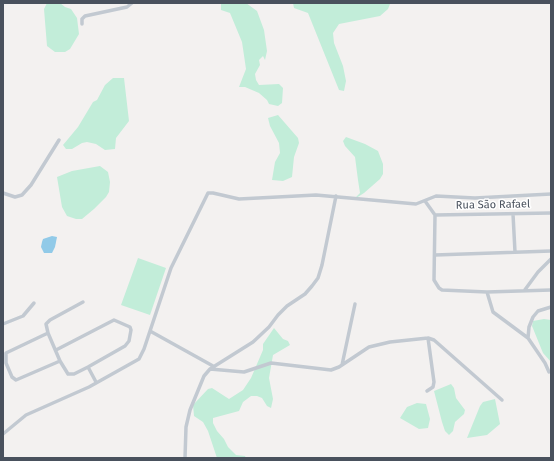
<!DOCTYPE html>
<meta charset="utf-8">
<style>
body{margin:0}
#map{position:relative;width:554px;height:461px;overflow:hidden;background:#f3f1f0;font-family:"Fira Sans",sans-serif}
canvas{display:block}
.frame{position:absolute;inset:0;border:4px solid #49515d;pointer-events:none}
</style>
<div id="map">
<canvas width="554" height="461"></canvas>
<div class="frame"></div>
</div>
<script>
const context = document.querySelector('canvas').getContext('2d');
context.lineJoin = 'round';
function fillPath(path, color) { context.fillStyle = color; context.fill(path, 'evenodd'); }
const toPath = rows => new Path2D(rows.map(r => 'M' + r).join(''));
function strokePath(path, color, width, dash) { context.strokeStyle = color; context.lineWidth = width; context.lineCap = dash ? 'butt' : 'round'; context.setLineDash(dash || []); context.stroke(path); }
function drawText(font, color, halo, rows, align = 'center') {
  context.font = font + ' "Fira Sans",sans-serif'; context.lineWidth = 3; context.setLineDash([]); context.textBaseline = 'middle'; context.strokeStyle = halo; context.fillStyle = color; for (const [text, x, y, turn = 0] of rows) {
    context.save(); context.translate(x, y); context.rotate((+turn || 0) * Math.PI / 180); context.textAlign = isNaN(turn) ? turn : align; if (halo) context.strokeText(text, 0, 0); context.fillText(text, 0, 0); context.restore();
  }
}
fillPath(toPath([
 [47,3,60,3,65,7,71,9,77,18,79,34,70,49,65,52,55,52,47,46,44,9],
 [221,3,246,3,257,11,264,30,267,51,265,60,263,56,259,60,260,65,255,74,256,80,259,85,279,84,283,88,282,103,278,106,269,104,267,100,259,93,245,87,239,87,246,69,242,42,230,13,221,10],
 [293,3,390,4,388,9,380,16,339,24,333,33,334,43,343,66,346,81,344,91,339,90,308,13,294,8],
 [113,78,124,78,129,121,116,138,115,149,105,150,96,144,87,142,82,143,72,149,66,149,63,145,78,127,93,102,97,100,105,85],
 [278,115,298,138,299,143,294,157,292,177,283,181,272,180,275,162,280,153,279,143,270,126,268,118],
 [346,137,365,144,378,151,383,164,383,174,380,179,364,193,353,200,360,193,358,180,355,157,345,146,343,141],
 [100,166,108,172,110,182,109,192,106,197,94,209,82,219,76,219,67,216,62,207,57,177,72,171],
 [138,258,166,268,150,315,121,305],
 [544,319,551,320,551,362,543,353,532,326,533,321],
 [274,328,283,339,288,341,290,345,273,355,269,378,273,399,271,408,267,406,262,398,257,396,251,396,243,402,239,411,213,418,213,423,217,431,224,439,228,447,236,455,245,456,246,458,217,458,208,431,203,422,194,416,193,405,208,389,212,388,229,399,243,390,251,378,263,350,263,344],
 [451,384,454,388,456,398,465,410,464,414,455,422,453,431,449,435,445,431,442,422,434,391],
 [495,399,500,424,487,435,467,438,480,406,483,402],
 [417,403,426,404,430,419,428,428,419,429,400,418,407,407]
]), '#c2edd9');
fillPath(toPath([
 [52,236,57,237,55,247,52,253,44,253,41,247,42,242,43,239]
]), '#91cae8');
strokePath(toPath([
 [82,24,82,19,85,16,127,7,132,3],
 [3,193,15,197,22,195,31,185,59,140],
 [336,196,322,265,318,278,312,286,305,294,287,306,278,315,269,327,253,342,210,369,244,372,271,363,331,370,339,367,369,347,390,342,428,338,434,340,502,400],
 [425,201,435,215,434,280,439,288,442,290,487,292,551,290],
 [513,214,515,252],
 [435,215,551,213],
 [435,255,551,251],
 [524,291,538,272,551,259],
 [487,292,493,312,528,338],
 [3,324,23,316,34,303],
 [150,331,213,366],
 [48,333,6,353,6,363,12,377,16,380,60,361],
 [56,350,114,320,130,327,131,330,129,341,125,346,88,367,74,374,68,374,60,361,48,333,46,324,50,320,83,302],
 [342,365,355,304],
 [88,367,96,382],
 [549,372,545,363,528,338,529,327,533,317,538,311,551,307],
 [427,391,433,387,434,382,428,338],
 [3,434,26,415,89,387,139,359,144,349,171,268,208,193,213,193,239,199,316,195,416,204,436,196,475,198,551,194],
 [185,458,186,427,190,410,204,376,210,369]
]), '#c2c9d1', 3.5);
drawText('11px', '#49515d', '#fff', [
 ["Rua São Rafael",493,205,-1]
]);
</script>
